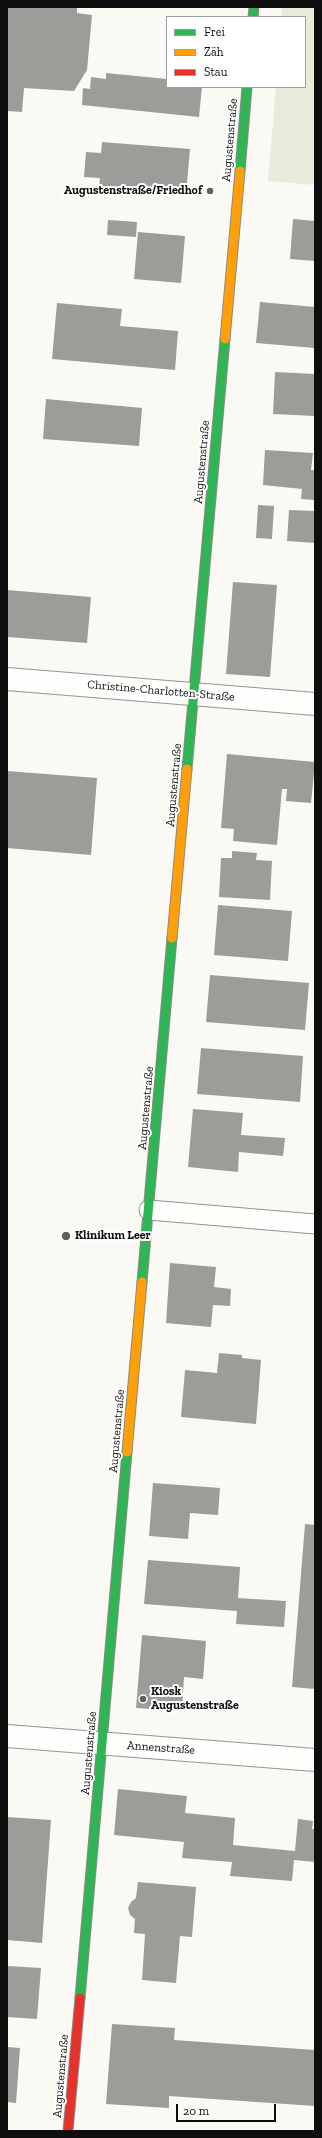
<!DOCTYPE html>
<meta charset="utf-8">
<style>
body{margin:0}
#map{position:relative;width:322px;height:2138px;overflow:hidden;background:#fbf9f4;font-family:"Zilla Slab",serif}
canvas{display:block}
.frame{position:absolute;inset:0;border:8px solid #0e0e0e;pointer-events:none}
.legend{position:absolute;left:166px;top:16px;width:140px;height:72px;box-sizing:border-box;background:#fff;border:1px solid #9f9f9f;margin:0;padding:5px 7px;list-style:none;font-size:12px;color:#0e0e0e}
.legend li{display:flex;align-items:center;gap:8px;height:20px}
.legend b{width:20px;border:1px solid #9f9f9f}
.scale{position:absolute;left:176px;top:2104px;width:100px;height:18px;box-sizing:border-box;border:2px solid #0e0e0e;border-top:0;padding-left:5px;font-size:12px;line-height:14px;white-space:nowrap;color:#0e0e0e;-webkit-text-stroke:3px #fff;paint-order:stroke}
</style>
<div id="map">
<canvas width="322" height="2138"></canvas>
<div class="frame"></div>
<ul class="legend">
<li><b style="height:5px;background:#30b455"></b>Frei</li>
<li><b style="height:5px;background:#ff9f0a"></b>Zäh</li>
<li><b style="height:5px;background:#e5322d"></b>Stau</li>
</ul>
<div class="scale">20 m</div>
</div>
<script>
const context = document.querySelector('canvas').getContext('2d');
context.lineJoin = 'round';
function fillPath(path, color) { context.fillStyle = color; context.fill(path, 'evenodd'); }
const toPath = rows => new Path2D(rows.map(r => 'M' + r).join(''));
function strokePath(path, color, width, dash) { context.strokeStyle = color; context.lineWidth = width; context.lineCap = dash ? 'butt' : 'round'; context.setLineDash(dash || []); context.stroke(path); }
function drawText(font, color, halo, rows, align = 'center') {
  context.font = font + ' "Zilla Slab",serif'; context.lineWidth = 4; context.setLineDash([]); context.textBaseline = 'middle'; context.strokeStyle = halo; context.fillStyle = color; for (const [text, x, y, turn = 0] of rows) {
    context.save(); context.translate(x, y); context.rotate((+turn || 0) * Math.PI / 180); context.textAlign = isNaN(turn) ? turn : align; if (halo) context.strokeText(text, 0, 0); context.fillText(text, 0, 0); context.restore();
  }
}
fillPath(toPath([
 [282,7,315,7,315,185,268,181,276,87,305,87,305,17,281,17]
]), '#e8ebd9');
fillPath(toPath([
 [7,7,77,7,77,13,92,15,87,70,74,91,24,88,22,112,7,111],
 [106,73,167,79,167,87,202,87,199,117,82,105,83,88,90,89,91,77,106,79],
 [102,142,190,149,186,194,99,187,100,178,84,177,86,152,101,153],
 [293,219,315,221,315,261,290,259],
 [108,220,137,222,136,237,107,235],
 [138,232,185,236,181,283,134,279],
 [260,302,315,307,315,348,256,343],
 [57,303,122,309,120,326,178,331,175,370,52,359],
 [275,372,315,374,315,416,273,414],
 [46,399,142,408,139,446,43,439],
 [265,450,313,453,311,470,315,470,315,500,301,499,302,489,263,485],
 [258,505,274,506,272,539,256,538],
 [289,510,315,511,315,543,287,541],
 [233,582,277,585,270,677,226,674],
 [7,590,91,597,87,643,7,637],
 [227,754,315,762,311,803,286,801,287,789,282,789,277,845,233,841,234,829,221,828],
 [7,771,97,778,91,855,7,848],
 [232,851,257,853,256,860,272,861,270,900,219,897,221,858,232,858],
 [218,905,292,911,288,961,214,955],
 [210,975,309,983,305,1030,206,1022],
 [201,1048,303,1056,300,1102,197,1094],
 [193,1109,243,1113,241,1135,285,1138,283,1156,239,1152,238,1172,188,1167],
 [170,1263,216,1267,214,1287,231,1289,230,1306,213,1305,211,1327,166,1323],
 [219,1353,242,1355,242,1358,261,1360,256,1424,181,1417,185,1370,217,1373],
 [153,1483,220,1488,218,1515,190,1513,188,1539,149,1536],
 [305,1524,315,1525,315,1689,292,1687],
 [148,1560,240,1567,238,1598,286,1601,284,1627,236,1624,237,1611,144,1604],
 [142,1635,206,1641,203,1679,184,1677,182,1711,136,1708],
 [118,1789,187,1796,185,1813,235,1818,233,1845,295,1851,298,1819,313,1821,312,1829,315,1829,315,1862,294,1860,292,1881,230,1876,232,1862,182,1858,184,1842,114,1835],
 [7,1817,51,1820,42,1943,7,1940],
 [138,1882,196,1887,192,1937,180,1936,176,1983,142,1980,145,1934,134,1933,135,1919,130,1915,128,1908,131,1902,136,1898],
 [7,1966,41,1968,37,2019,7,2017],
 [112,2024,175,2028,174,2040,315,2050,315,2106,169,2096,169,2108,106,2104],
 [7,2047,20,2048,16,2103,7,2102]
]), '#9e9c99');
const lane = toPath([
 [149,1210,315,1224]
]);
const street = toPath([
 [7,679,315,704],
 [7,1736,315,1760]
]);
const fast = toPath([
 [253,17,254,7],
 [240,171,247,87],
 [187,769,225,339],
 [142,1282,172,938],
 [80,1998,127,1452]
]);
const slow = toPath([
 [225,339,240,171],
 [172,938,187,769],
 [127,1452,142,1282]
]);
const jam = toPath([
 [68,2131,80,1998]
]);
strokePath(lane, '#959492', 21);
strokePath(street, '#959492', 24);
strokePath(fast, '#8b8a88', 11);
strokePath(slow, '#8b8a88', 11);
strokePath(jam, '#8b8a88', 11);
strokePath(lane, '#fefefd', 19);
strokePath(street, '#fefefd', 22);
strokePath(fast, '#30b455', 9);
strokePath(slow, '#ff9f0a', 9);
strokePath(jam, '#e5322d', 9);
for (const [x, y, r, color] of [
 [210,191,4,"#61605e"],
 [66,1236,5,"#61605e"],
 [143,1699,4,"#61605e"]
]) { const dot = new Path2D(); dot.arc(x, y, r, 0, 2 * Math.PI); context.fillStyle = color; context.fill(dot); strokePath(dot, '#fff', 1.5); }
drawText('12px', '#0e0e0e', '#fff', [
 ["Augustenstraße",230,140,-85],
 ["Augustenstraße",202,462,-85],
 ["Christine-Charlotten-Straße",161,691,5],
 ["Augustenstraße",174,785,-85],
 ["Augustenstraße",146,1108,-85],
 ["Augustenstraße",117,1431,-85],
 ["Annenstraße",161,1748,4],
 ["Augustenstraße",89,1753,-85],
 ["Augustenstraße",61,2076,-85]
]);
drawText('bold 12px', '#0e0e0e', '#fff', [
 ["Augustenstraße/Friedhof",202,191,"right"],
 ["Klinikum Leer",75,1236],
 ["Kiosk",151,1692],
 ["Augustenstraße",151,1706]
], 'left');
</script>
